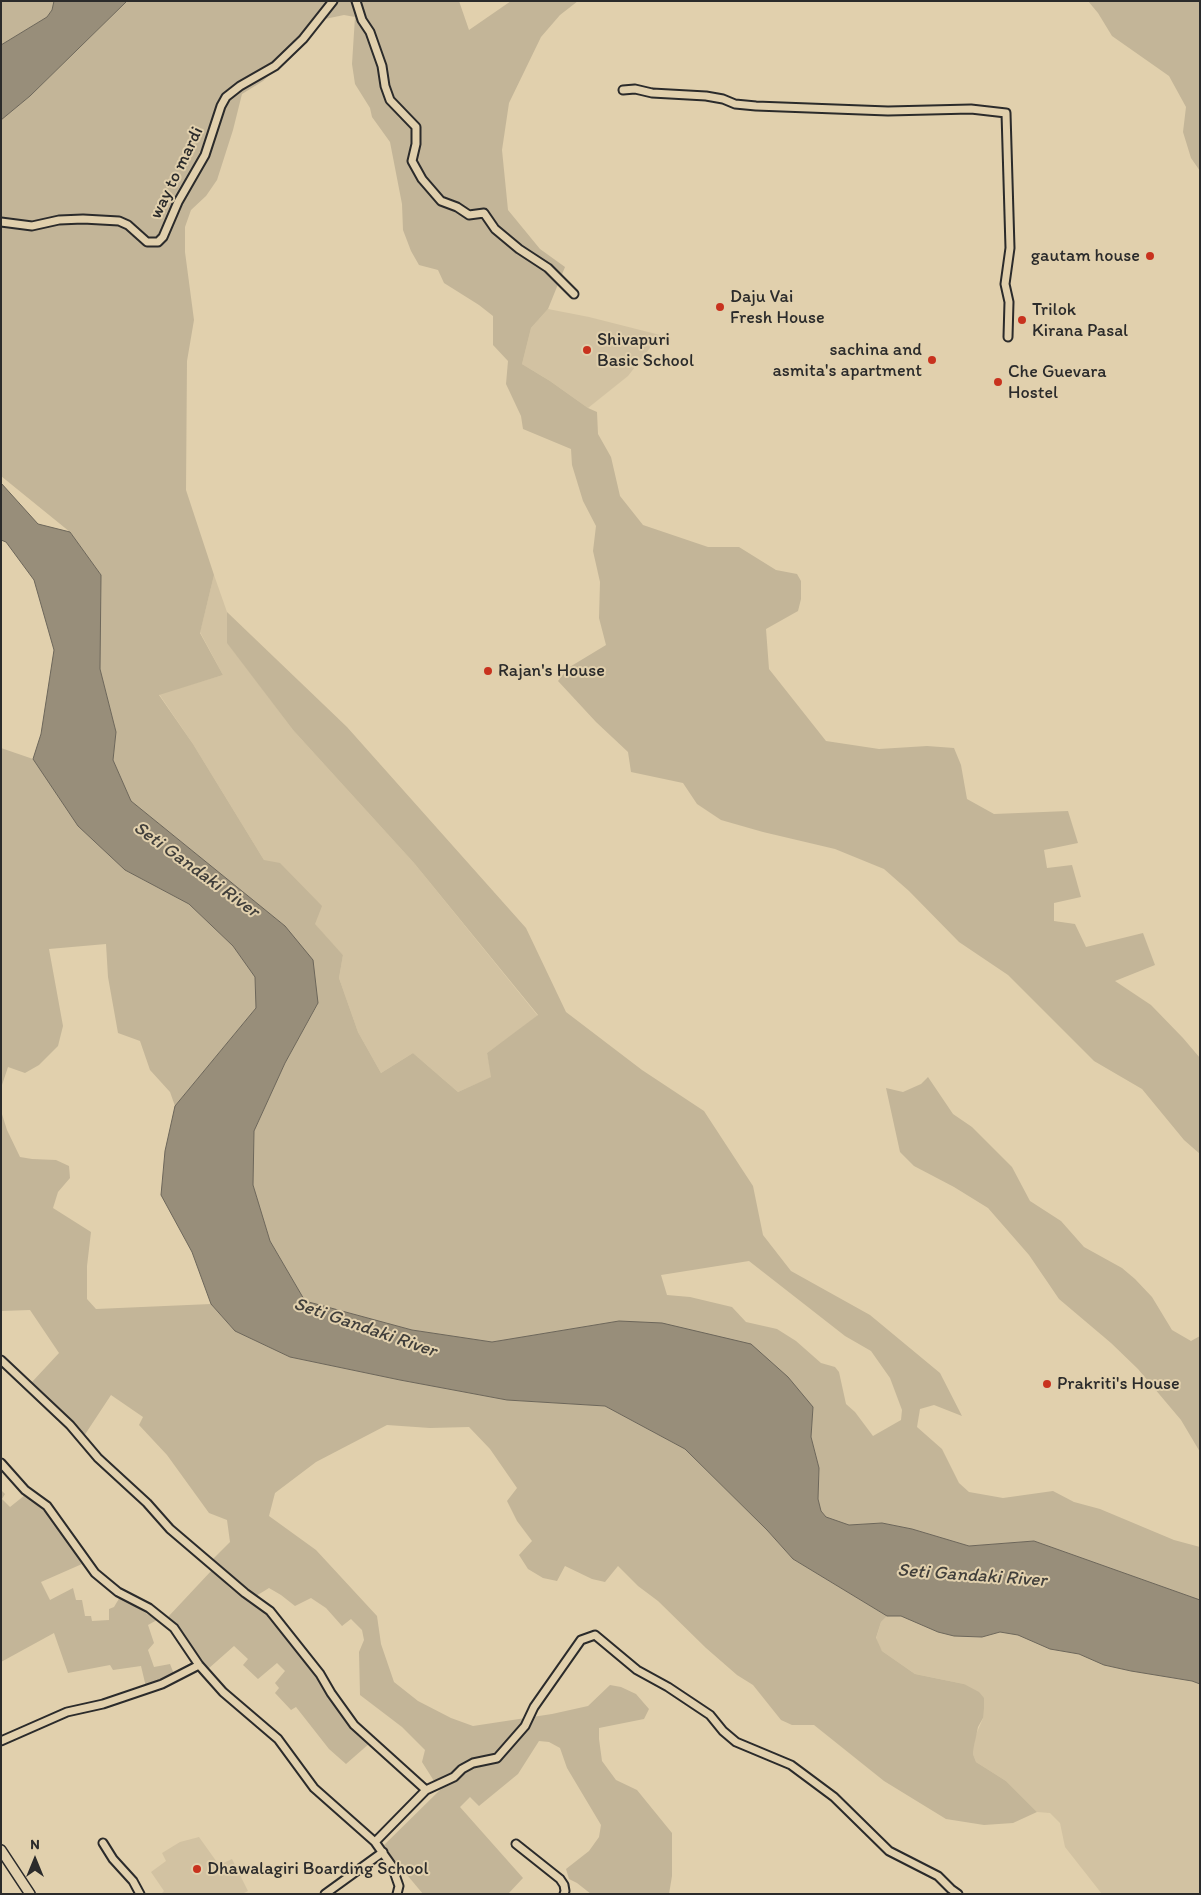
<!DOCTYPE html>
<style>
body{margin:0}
#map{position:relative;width:1201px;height:1895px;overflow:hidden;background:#e1d0ad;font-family:Itim,sans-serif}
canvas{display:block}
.frame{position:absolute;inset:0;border:2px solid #2b2b2b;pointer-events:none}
.north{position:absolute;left:10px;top:1835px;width:50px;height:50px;-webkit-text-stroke:4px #e1d0ad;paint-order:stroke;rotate:0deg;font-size:14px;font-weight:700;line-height:20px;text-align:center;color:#2b2b2b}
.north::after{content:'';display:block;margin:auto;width:18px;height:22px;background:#2b2b2b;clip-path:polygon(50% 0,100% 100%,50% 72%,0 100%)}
</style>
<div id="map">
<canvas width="1201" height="1895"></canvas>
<div class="frame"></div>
<div class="north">N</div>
</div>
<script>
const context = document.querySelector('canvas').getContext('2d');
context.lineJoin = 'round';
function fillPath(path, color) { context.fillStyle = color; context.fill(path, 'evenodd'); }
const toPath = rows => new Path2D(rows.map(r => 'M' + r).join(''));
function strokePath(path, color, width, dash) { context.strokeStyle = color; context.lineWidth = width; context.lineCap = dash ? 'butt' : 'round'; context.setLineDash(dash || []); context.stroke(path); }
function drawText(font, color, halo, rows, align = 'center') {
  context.font = font + ' Itim,sans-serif'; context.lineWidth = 4; context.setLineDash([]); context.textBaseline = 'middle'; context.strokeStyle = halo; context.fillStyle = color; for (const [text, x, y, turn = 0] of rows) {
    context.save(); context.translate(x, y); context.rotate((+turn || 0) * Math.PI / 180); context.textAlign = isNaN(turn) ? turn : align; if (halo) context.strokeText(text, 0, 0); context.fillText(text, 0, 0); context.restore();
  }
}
fillPath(toPath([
 [548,309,589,317,660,335,628,376,588,408,550,381,522,364,531,328],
 [214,575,227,612,228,643,293,730,414,863,538,1016,487,1053,492,1077,458,1092,413,1053,381,1073,358,1032,339,978,343,955,314,924,264,860,193,744,159,694,223,675,200,632],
 [894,1614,901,1616,938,1632,954,1636,982,1637,1000,1632,1019,1635,1050,1649,1079,1654,1104,1665,1131,1671,1192,1681,1200,1684,1200,1894,1102,1894,1065,1847,1060,1823,1050,1813,1037,1812,1006,1781,976,1762,973,1754,975,1737,983,1718,964,1684,915,1674,882,1651,878,1646,876,1639,881,1622,887,1616],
 [199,1837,219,1865,232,1859,248,1891,242,1894,161,1894,164,1891,151,1872,166,1861,162,1853,180,1842]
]), '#d2c2a2');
fillPath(toPath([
 [1,1,54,1,52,10,47,17,1,45],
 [127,1,459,1,469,30,511,1,578,1,560,15,541,37,509,103,502,150,508,210,540,249,565,267,548,309,531,328,522,364,550,381,588,408,597,412,598,434,611,457,620,496,643,525,708,547,739,547,776,570,797,574,801,581,801,599,798,611,766,629,769,669,826,741,879,749,927,746,954,748,961,765,967,799,994,814,1068,811,1078,843,1044,850,1047,868,1072,865,1081,897,1054,903,1054,921,1075,924,1086,947,1143,933,1155,965,1115,981,1151,1005,1183,1038,1200,1058,1200,1154,1184,1140,1142,1089,1094,1061,1008,975,959,942,909,891,884,869,835,849,763,832,721,820,697,804,683,783,631,772,628,752,596,722,558,681,568,668,606,645,599,618,600,582,593,551,596,526,583,501,572,465,571,449,523,429,521,416,506,384,508,361,493,345,493,316,479,305,444,283,438,270,419,265,411,251,403,230,402,204,390,142,372,117,370,108,355,84,352,64,355,17,344,15,320,20,313,33,263,81,242,94,233,130,217,180,206,196,191,210,185,227,185,252,194,320,187,361,186,490,214,575,200,633,223,675,159,695,193,744,264,860,280,863,322,906,315,924,343,955,339,978,358,1032,381,1073,413,1053,458,1092,491,1077,487,1053,538,1015,414,863,293,730,227,643,227,612,347,727,526,928,566,1012,642,1070,704,1111,753,1186,763,1235,791,1271,870,1315,940,1373,962,1416,934,1405,920,1409,917,1427,942,1449,959,1483,969,1492,1003,1498,1053,1491,1074,1502,1100,1509,1174,1540,1200,1547,1200,1600,1034,1541,969,1546,912,1529,882,1523,849,1525,833,1520,826,1517,821,1511,818,1499,819,1468,811,1437,813,1407,619,1321,492,1342,412,1330,305,1301,270,1241,253,1185,254,1131,285,1063,318,1004,285,926,131,801,113,760,116,732,100,669,101,575,70,532,1,476,1,120,30,96],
 [749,1261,845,1336,871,1351,890,1378,902,1410,901,1420,873,1436,855,1412,846,1404,839,1372,835,1367,821,1363,796,1341,777,1329,746,1322,732,1307,690,1297,667,1295,661,1275],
 [1088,1,1200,1,1200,171,1191,158,1183,132,1186,107,1169,76,1112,36,1098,13],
 [1,748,33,759,78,825,125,870,189,904,233,946,255,976,256,1008,175,1106,170,1092,150,1070,140,1041,118,1033,108,977,106,944,49,949,63,1026,58,1046,39,1065,25,1073,8,1067,1,1088],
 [928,1077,953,1114,972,1127,1012,1167,1030,1201,1061,1221,1084,1247,1122,1268,1135,1279,1152,1297,1172,1330,1191,1341,1200,1336,1200,1452,1181,1420,1138,1369,1111,1343,1059,1299,1029,1255,988,1208,954,1187,914,1166,900,1152,886,1088,903,1092,921,1084],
 [1,1111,7,1130,20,1157,32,1159,56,1160,69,1166,70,1178,58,1192,53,1208,91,1232,87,1266,87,1299,96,1309,211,1304,235,1331,290,1357,400,1380,507,1400,605,1406,685,1449,767,1530,793,1559,887,1616,881,1622,876,1638,882,1651,915,1674,964,1684,979,1692,984,1698,984,1708,983,1718,978,1727,974,1746,973,1754,976,1762,1006,1781,1037,1812,1013,1823,984,1825,946,1819,884,1781,814,1725,792,1725,781,1720,753,1685,737,1675,706,1648,658,1601,638,1586,618,1566,605,1582,592,1579,565,1566,557,1581,543,1578,528,1569,519,1555,532,1541,517,1521,507,1501,517,1488,490,1449,469,1427,430,1428,387,1425,316,1462,275,1493,269,1516,316,1550,377,1616,381,1644,394,1682,418,1701,451,1718,473,1726,552,1714,588,1706,610,1685,621,1687,636,1694,649,1709,644,1719,599,1728,599,1739,602,1761,616,1780,637,1790,672,1833,672,1876,669,1894,591,1894,577,1883,569,1879,566,1869,589,1851,599,1837,601,1825,567,1768,560,1748,549,1742,539,1741,518,1774,479,1806,470,1797,460,1807,523,1878,508,1894,423,1894,383,1846,442,1788,434,1781,422,1762,425,1750,402,1727,360,1695,359,1652,364,1640,362,1630,351,1619,342,1626,326,1608,311,1598,295,1606,281,1595,269,1588,256,1596,213,1559,230,1542,227,1520,209,1513,167,1455,139,1425,143,1417,111,1395,84,1436,32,1382,59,1353,30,1310,1,1311],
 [1,1490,5,1494,2,1499,10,1507,25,1495,51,1517,82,1564,41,1582,50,1600,73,1588,76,1600,82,1600,85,1616,91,1616,92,1621,109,1620,109,1609,114,1607,120,1597,157,1620,148,1625,154,1643,148,1650,154,1667,170,1664,174,1674,146,1687,141,1666,113,1670,110,1665,68,1673,54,1633,1,1662],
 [212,1570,230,1588,265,1612,319,1679,336,1707,350,1725,370,1743,346,1764,329,1749,296,1707,291,1710,275,1693,279,1688,275,1683,285,1671,277,1663,258,1679,243,1665,248,1659,234,1646,208,1669,168,1617]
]), '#c3b598');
const water = toPath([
 [54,1,127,1,30,96,1,120,1,45,47,17,52,10,54,1],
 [1,483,38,524,70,532,101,575,100,669,116,732,113,760,131,801,285,926,313,960,318,1003,285,1063,254,1131,253,1185,270,1241,305,1301,412,1330,492,1342,619,1321,662,1323,751,1344,788,1377,813,1407,811,1437,819,1468,818,1499,821,1511,826,1517,849,1525,882,1523,912,1529,969,1546,1034,1541,1200,1600,1200,1684,1192,1681,1131,1671,1104,1665,1079,1654,1050,1649,1018,1635,1000,1632,982,1637,954,1636,938,1632,901,1616,887,1616,793,1559,767,1530,685,1449,605,1406,507,1400,400,1380,290,1357,235,1331,211,1304,192,1252,161,1195,165,1151,175,1106,256,1008,255,977,233,946,189,904,125,870,78,826,33,759,41,734,54,650,34,580,6,542,1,540,1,483]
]);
fillPath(water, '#988e7a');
strokePath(water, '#6c665a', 1);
const minor = toPath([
 [356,1,362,20,370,32,382,66,385,86,390,100,416,127,416,144,412,161,422,179,441,201,457,207,469,215,484,213,495,229,519,249,548,268,574,294],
 [623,90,635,89,652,93,706,96,723,99,735,104,756,106,888,111,971,109,1006,113,1010,248,1005,284,1009,302,1008,337],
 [1,222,32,226,59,220,83,219,119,221,128,225,147,242,158,242,163,237,178,202,205,155,221,106,226,97,240,86,275,66,303,39,333,1],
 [1,1360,70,1425,98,1458,147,1503,170,1529,245,1593,270,1611,320,1674,331,1693,354,1725,426,1790],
 [1,1463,25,1490,47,1506,95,1573,118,1592,149,1608,174,1628,199,1665,223,1692,278,1739,314,1788,375,1842,392,1866,399,1886,397,1894],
 [1,1741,67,1712,103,1704,162,1684,199,1665],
 [375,1842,426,1790,454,1777,462,1769,473,1763,497,1758,525,1726,534,1707,581,1640,595,1635,637,1670,668,1687,710,1715,723,1731,736,1742,791,1765,834,1797,889,1851,938,1876,951,1889,958,1894],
 [103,1843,113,1859,133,1881,140,1894],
 [516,1844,560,1879,564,1885,565,1891,564,1894],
 [325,1894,383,1852]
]);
const tertiary = toPath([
 [1,1850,30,1894]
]);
strokePath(minor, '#2b2b2b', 11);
strokePath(tertiary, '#2b2b2b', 12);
strokePath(minor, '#e1d0ad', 7);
strokePath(tertiary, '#e1d0ad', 9);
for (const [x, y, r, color] of [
 [1150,256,5,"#c8321e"],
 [720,307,5,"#c8321e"],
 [1022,320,5,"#c8321e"],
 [587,350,5,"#c8321e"],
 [932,360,5,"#c8321e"],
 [998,382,5,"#c8321e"],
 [488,671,5,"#c8321e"],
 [1047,1384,5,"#c8321e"],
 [197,1869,5,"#c8321e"]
]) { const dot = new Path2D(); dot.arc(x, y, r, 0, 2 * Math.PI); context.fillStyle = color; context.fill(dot); strokePath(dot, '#e1d0ad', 2); }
drawText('18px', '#2b2b2b', '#e1d0ad', [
 ["way to mardi",177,173,-64]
]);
drawText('18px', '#2b2b2b', '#e1d0ad', [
 ["gautam house",1140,256,"right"],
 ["Daju Vai",730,297],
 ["Fresh House",730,318],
 ["Trilok",1032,310],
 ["Kirana Pasal",1032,331],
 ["Shivapuri",597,340],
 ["Basic School",597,361],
 ["sachina and",922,350,"right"],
 ["asmita's apartment",922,371,"right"],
 ["Che Guevara",1008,372],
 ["Hostel",1008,393],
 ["Rajan's House",498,671],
 ["Prakriti's House",1057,1384],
 ["Dhawalagiri Boarding School",207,1869]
], 'left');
drawText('italic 19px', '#413f3b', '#e1d0ad', [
 ["Seti Gandaki River",196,870,36],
 ["Seti Gandaki River",365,1328,19],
 ["Seti Gandaki River",972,1576,4]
]);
</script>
